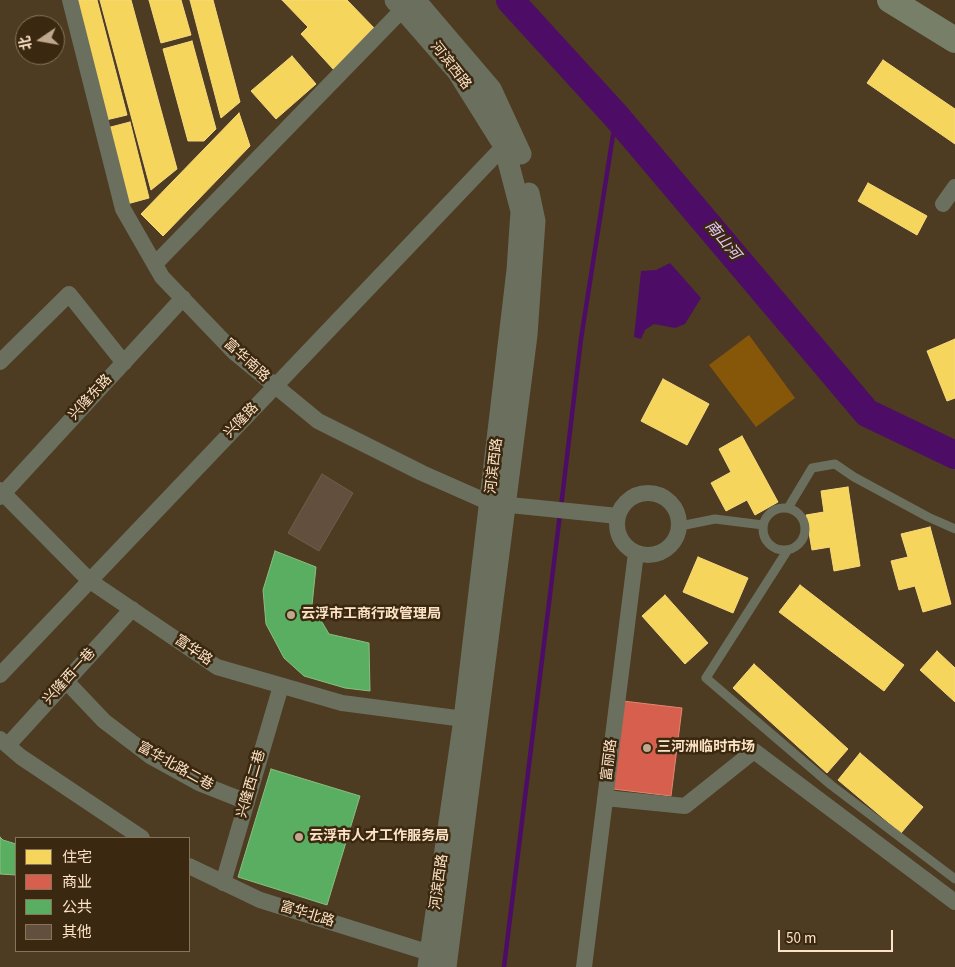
<!DOCTYPE html>
<meta charset="utf-8">
<style>
body{margin:0}
#map{position:relative;width:955px;height:967px;overflow:hidden;background:#4d3b22;font-family:"Source Sans 3","Noto Sans SC",sans-serif}
canvas{display:block}
.legend{position:absolute;left:15px;top:837px;width:175px;height:115px;box-sizing:border-box;background:#3b2810;border:1px solid #897359;margin:0;padding:6px 9px;list-style:none;font-size:15px;color:#fde3c6}
.legend li{display:flex;align-items:center;gap:10px;height:25px}
.legend b{width:25px;border:1px solid #897359}
.north{position:absolute;left:15px;top:15px;width:50px;height:50px;box-sizing:border-box;background:#3b2810;border:1px solid #897359;border-radius:50%;rotate:258deg;font-size:14px;font-weight:700;line-height:20px;text-align:center;color:#fde3c6}
.north::after{content:'';display:block;margin:auto;width:18px;height:22px;background:#bfa88d;clip-path:polygon(50% 0,100% 100%,50% 72%,0 100%)}
.scale{position:absolute;left:778px;top:930px;width:115px;height:22px;box-sizing:border-box;border:2px solid #fde3c6;border-top:0;padding-left:6px;font-size:15px;line-height:18px;white-space:nowrap;color:#fde3c6;-webkit-text-stroke:4px #3b2810;paint-order:stroke}
</style>
<div id="map">
<canvas width="955" height="967"></canvas>
<ul class="legend">
<li><b style="height:14px;background:#f6d55c"></b>住宅</li>
<li><b style="height:14px;background:#d6604d"></b>商业</li>
<li><b style="height:14px;background:#5aae61"></b>公共</li>
<li><b style="height:14px;background:#634f3d"></b>其他</li>
</ul>
<div class="north">北</div>
<div class="scale">50 m</div>
</div>
<script>
const context = document.querySelector('canvas').getContext('2d');
context.lineJoin = 'round';
function fillPath(path, color) { context.fillStyle = color; context.fill(path, 'evenodd'); }
const toPath = rows => new Path2D(rows.map(r => 'M' + r).join(''));
function strokePath(path, color, width, dash) { context.strokeStyle = color; context.lineWidth = width; context.lineCap = dash ? 'butt' : 'round'; context.setLineDash(dash || []); context.stroke(path); }
function drawText(font, color, halo, rows, align = 'center') {
  context.font = font + ' "Source Sans 3","Noto Sans SC",sans-serif'; context.lineWidth = 5; context.setLineDash([]); context.textBaseline = 'middle'; context.strokeStyle = halo; context.fillStyle = color; for (const [text, x, y, turn = 0] of rows) {
    context.save(); context.translate(x, y); context.rotate((+turn || 0) * Math.PI / 180); context.textAlign = isNaN(turn) ? turn : align; if (halo) context.strokeText(text, 0, 0); context.fillText(text, 0, 0); context.restore();
  }
}
fillPath(toPath([
 [749,335,795,398,756,427,709,365]
]), '#875709');
fillPath(toPath([
 [670,263,701,298,685,324,675,328,654,324,645,330,641,339,634,337,641,271,656,270]
]), '#4d0d67');
const homes = toPath([
 [74,0,97,0,127,115,106,120,74,0],
 [100,0,131,0,177,169,151,190,100,0],
 [149,0,181,0,191,35,161,43,149,0],
 [190,0,213,0,240,102,221,118,190,0],
 [282,0,347,0,376,30,334,70,301,34,308,27,282,0],
 [192,41,216,129,204,141,188,141,163,49,192,41],
 [292,56,316,84,276,119,251,91,292,56],
 [883,60,955,109,955,144,867,83,883,60],
 [239,113,250,146,163,236,141,214,239,113],
 [130,122,149,198,127,204,107,128,130,122],
 [868,183,927,216,917,235,858,201,868,183],
 [955,339,955,398,947,401,927,351,955,339],
 [663,379,709,404,687,445,641,421,663,379],
 [742,436,778,502,755,515,747,500,726,511,711,483,731,472,719,449,742,436],
 [848,487,860,566,834,571,830,547,812,550,806,515,824,512,821,491,848,487],
 [930,527,951,604,923,612,915,586,899,590,891,561,908,557,901,534,930,527],
 [698,557,748,578,733,613,683,592,698,557],
 [800,585,904,665,884,691,779,612,800,585],
 [665,595,708,643,685,664,642,616,665,595],
 [937,651,955,668,955,702,920,670,937,651],
 [754,664,848,749,827,773,733,688,754,664],
 [860,753,923,807,901,833,838,780,860,753]
]);
fillPath(homes, '#f6d55c');
strokePath(homes, '#f8d97c', 1);
const shops = toPath([
 [623,701,682,708,671,796,613,789,623,701]
]);
fillPath(shops, '#d6604d');
strokePath(shops, '#e28771', 1);
const public = toPath([
 [275,551,316,567,312,605,329,634,369,643,370,691,345,688,304,676,284,658,266,624,263,590,275,551],
 [271,769,360,796,327,905,238,877,271,769],
 [0,837,3,840,16,844,16,875,0,874,0,837]
]);
fillPath(public, '#5aae61');
strokePath(public, '#8bbe7f', 1);
strokePath(toPath([
 [561,507,581,339,616,116],
 [504,967,560,514]
]), '#4d0d67', 4.5);
strokePath(toPath([
 [510,0,616,116,867,413,955,455]
]), '#4d0d67', 28);
const building = toPath([
 [322,474,353,493,319,551,288,533,322,474]
]);
fillPath(building, '#634f3d');
strokePath(building, '#715d4b', 1);
strokePath(toPath([
 '763 529a21 21 0 1 1 42 0a21 21 0 1 1-42 0Z',
 [788,508,812,468,835,464,854,477,928,517,955,529],
 [680,526,715,519,763,525],
 [787,551,706,678,831,785,955,879]
]), '#6b6f5e', 9);
strokePath(toPath([
 [70,0,123,209,162,277,234,352,318,421,422,473,490,503,618,516],
 [943,204,955,187],
 [155,264,403,9],
 [0,362,69,294,124,363],
 [0,490,90,581,217,667,342,703,464,719],
 '617 524a31 31 0 1 1 62 0a31 31 0 1 1-62 0Z',
 [0,497,183,298],
 [0,675,504,146],
 [66,681,104,721,150,756,199,783,247,802],
 [0,739,21,757,142,838],
 [8,745,132,609],
 [605,798,685,806,754,751,955,902],
 [189,866,260,900,430,953],
 [223,883,281,686],
 [584,967,636,553]
]), '#6b6f5e', 16);
strokePath(toPath([
 [395,0,457,71,504,146,521,211,517,270,464,719,428,967],
 [415,0,491,89,521,154],
 [446,967,527,335,535,221,529,193]
]), '#6b6f5e', 21);
strokePath(toPath([
 [890,0,955,40]
]), '#787f68', 26);
for (const [x, y, r, color] of [
 [291,615,5,"#bfa88d"],
 [647,748,5,"#bfa88d"],
 [299,837,5,"#bfa88d"]
]) { const dot = new Path2D(); dot.arc(x, y, r, 0, 2 * Math.PI); context.fillStyle = color; context.fill(dot); strokePath(dot, '#3b2810', 2); }
drawText('14px', '#fde3c6', '#3b2810', [
 ["河滨西路",450,66,52],
 ["富华南路",246,361,42],
 ["兴隆东路",91,398,-47],
 ["兴隆路",242,421,-46],
 ["河滨西路",495,466,-83],
 ["富华路",193,651,34],
 ["兴隆西一巷",70,677,-48],
 ["富丽路",610,760,-83],
 ["富华北路二巷",175,767,29],
 ["兴隆西二巷",252,784,-74],
 ["河滨西路",440,882,-82],
 ["富华北路",307,915,17]
]);
drawText('bold 14px', '#fde3c6', '#3b2810', [
 ["云浮市工商行政管理局",301,615],
 ["三河洲临时市场",657,748],
 ["云浮市人才工作服务局",309,837]
], 'left');
drawText('italic 15px', '#e5c9fb', '#3b2810', [
 ["南山河",722,241,50]
]);
</script>
